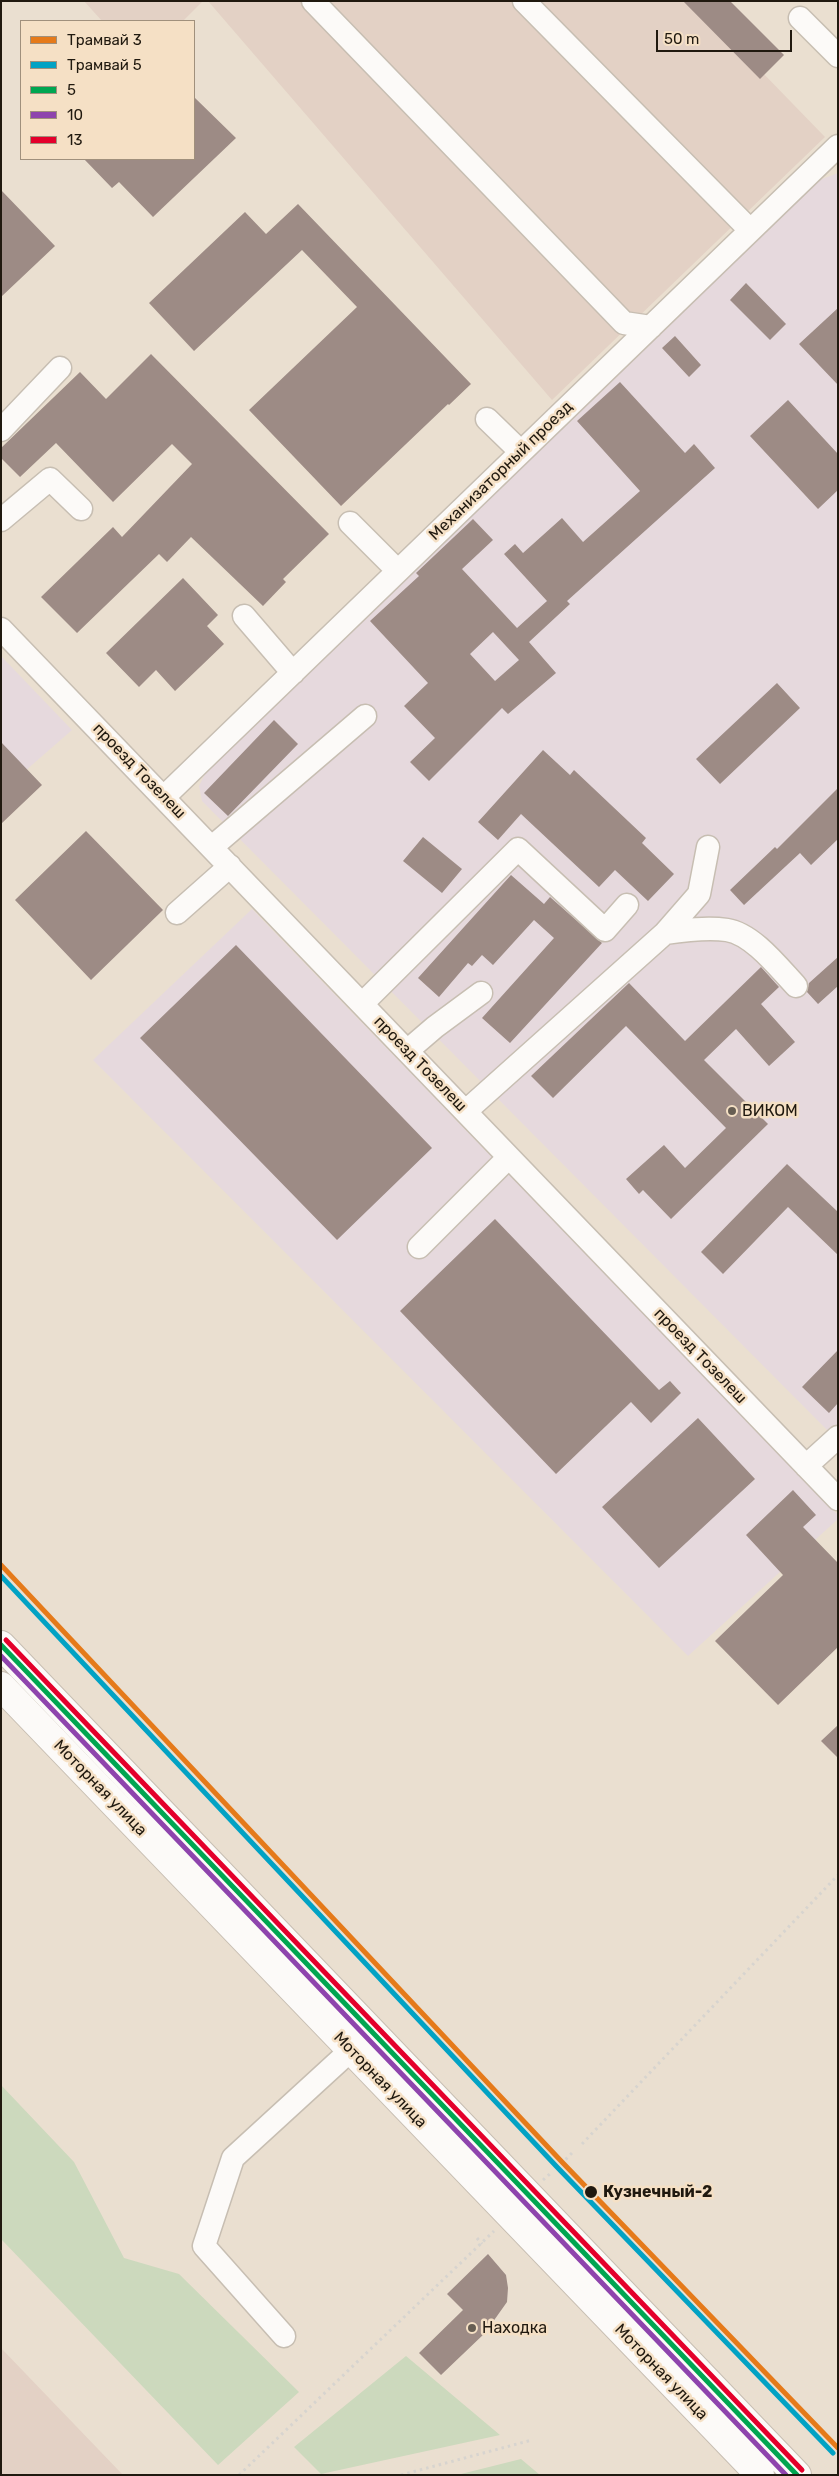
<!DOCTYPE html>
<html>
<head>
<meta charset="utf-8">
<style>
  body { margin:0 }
  #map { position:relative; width:839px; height:2476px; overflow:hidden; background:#eadfd0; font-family:Rubik,sans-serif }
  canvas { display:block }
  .frame { position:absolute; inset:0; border:2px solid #20190f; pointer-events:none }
  .legend { position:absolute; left:20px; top:20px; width:175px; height:140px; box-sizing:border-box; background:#f5e0c5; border:1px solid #a0907c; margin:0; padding:6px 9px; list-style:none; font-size:15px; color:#20190f }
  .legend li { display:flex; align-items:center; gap:10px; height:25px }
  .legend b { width:25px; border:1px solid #a0907c }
  .scale { position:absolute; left:656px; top:30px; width:136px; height:22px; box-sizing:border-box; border:2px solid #20190f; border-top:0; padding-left:6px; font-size:15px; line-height:18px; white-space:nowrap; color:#20190f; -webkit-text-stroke:4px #f5e0c5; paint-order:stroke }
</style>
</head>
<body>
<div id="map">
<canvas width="839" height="2476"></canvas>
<div class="frame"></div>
<ul class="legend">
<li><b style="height:6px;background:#e57a1a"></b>Трамвай 3</li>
<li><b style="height:6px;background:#02a2c4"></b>Трамвай 5</li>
<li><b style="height:6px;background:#00a651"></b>5</li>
<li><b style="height:6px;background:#8e44ad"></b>10</li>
<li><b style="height:6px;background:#e4002b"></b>13</li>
</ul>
<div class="scale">50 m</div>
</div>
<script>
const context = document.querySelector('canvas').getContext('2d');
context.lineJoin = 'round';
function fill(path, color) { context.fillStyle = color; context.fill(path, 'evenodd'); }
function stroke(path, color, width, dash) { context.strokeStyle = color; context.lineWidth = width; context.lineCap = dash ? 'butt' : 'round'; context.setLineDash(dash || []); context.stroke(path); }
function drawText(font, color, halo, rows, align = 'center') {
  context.font = font + ' Rubik,sans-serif'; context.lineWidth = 5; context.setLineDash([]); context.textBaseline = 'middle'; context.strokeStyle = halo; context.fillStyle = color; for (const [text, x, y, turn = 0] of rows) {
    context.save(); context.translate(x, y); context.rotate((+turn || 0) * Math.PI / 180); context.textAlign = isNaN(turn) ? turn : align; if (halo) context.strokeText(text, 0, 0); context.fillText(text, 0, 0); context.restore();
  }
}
fill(new Path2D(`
  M838,173V1441L202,801L199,786L206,772L817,181Z
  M1,656L72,730L1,792Z
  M252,909L838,1515V1519L688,1656L93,1060Z`), '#e6d9dd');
fill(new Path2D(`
  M84,1H203L183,21H102Z
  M208,1H693L825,137L552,400Z
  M1,2348L123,2475H1Z`), '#e3d1c5');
fill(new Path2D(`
  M1,2085L74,2162L124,2258L179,2274L299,2392L218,2465L1,2239Z
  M406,2356L500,2435L321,2474L294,2447Z
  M521,2459L540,2475H457Z`), '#ccd9bd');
fill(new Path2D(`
  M683,1H730L784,55L760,79Z
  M194,97L236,138L153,217L119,182L112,188L84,159H194Z
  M1,190L55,246L1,297Z
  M298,204L471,384L449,405L448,404L341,506L249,410L357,307L302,250L194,351L149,303L245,212L266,234Z
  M746,283L786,324L770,340L730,300Z
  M838,308V385L799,344Z
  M675,336L701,365L689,377L662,348Z
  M151,354L329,534L283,579L286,582L263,606L191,537L167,562L159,554L77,633L41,597L113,527L122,537L192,464L172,444L113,502L56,443L20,477L1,458V448L80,372L106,399Z
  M620,382L685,453L694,444L715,468L567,601L570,604L529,642L556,673L508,714L502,708L429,781L410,762L435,738L404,706L428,683L370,621L419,576L416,573L473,519L493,540L462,569L517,628L547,601L504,554L515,544L523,553L562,518L583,542L640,491L577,421ZM493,632L519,660L495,681L470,654Z
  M788,400L838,454V490L818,509L750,436Z
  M183,578L218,615L207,626L224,644L175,691L156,670L139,687L106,653Z
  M777,683L800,708L720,784L696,759Z
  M274,720L298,744L228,816L204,793Z
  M1,742L42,785L1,824Z
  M543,750L570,775L574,770L646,838L642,843L674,874L648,901L615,870L599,887L521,814L498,840L478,822Z
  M838,788V839L811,865L800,853L744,905L730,890L775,847L777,849Z
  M86,831L163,910L91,980L15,900Z
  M423,837L462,869L442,893L403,861Z
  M511,875L544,904L550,897L602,943L510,1043L482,1018L554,938L534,920L493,965L482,955L472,966L468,963L439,997L418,978Z
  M236,945L432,1148L337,1240L140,1038Z
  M838,957V986L818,1004L807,992L809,983Z
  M761,967L779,987L761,1004L795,1042L769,1066L736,1029L704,1060L768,1124L671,1219L643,1190L639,1194L626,1179L664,1145L685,1168L726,1128L626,1026L553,1098L531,1076L629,983L685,1041Z
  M787,1164L838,1212V1255L788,1207L723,1274L701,1252Z
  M495,1219L659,1390L670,1381L681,1393L651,1423L631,1402L556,1474L400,1311Z
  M838,1350V1403L829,1413L802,1387Z
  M698,1418L755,1479L659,1568L602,1507Z
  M793,1490L816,1515L803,1527L838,1563V1647L778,1705L715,1641L783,1575L746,1535Z
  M838,1725V1758L821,1741Z
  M488,2254L506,2275L508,2288L507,2302L485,2333L441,2375L419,2353L463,2310L447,2294Z`), '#9d8b85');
const minor = new Path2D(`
  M313,1L624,323L651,327
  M524,1L750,230
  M800,18L838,56
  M487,419L521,452
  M1,430L60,368
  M1,520L50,479L81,509
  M350,523L398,571
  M244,616L293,673
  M1,629L838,1499
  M164,797L838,146
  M212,847L365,716
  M177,913L230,866
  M665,933L699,894L708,847
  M362,1004L518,849L605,930L627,905
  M407,1051L435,1027L481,993
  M466,1111L665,933C685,930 707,927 727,930C753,934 779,968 796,986
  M419,1247L509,1157
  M806,1466L838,1437
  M284,2336L204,2246L233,2158L351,2050`);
const major = new Path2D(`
  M1,1645L797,2475
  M1,1686L760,2475`);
stroke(minor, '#c7beb2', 25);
stroke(major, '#c7beb2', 30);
stroke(new Path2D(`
  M582,2144L838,1875
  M561,2164L573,2152
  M543,2180L552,2172
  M477,2238L482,2244
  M239,2475L494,2231
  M401,2475L532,2440`), '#d7d4cf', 3, [2.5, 4]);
stroke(minor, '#fcfaf8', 22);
stroke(major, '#fcfaf8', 28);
stroke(new Path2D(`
  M1,1645L797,2475`), '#00a651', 5);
stroke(new Path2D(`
  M1,1656L786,2475`), '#8e44ad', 5);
stroke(new Path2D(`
  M6,1640L802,2470`), '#e4002b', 5);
stroke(new Path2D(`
  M1,1565L562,2162L838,2448`), '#e57a1a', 5);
stroke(new Path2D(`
  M1,1576L557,2167L833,2453`), '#02a2c4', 5);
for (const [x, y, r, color] of [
  [732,1111,5,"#675e53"],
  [591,2192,7,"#20190f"],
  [472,2328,5,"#675e53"]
]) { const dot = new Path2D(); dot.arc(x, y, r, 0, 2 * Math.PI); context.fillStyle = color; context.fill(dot); stroke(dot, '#f5e0c5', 2); }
drawText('16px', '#20190f', '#f5e0c5', [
  ["Механизаторный проезд",501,471,-44],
  ["проезд Тозелеш",139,771,46],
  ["проезд Тозелеш",420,1064,46],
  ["проезд Тозелеш",700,1356,46],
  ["Моторная улица",100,1788,46],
  ["Моторная улица",380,2080,46],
  ["Моторная улица",661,2372,46]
]);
drawText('16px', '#20190f', '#f5e0c5', [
  ["ВИКОМ",742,1111],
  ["Находка",482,2328]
], 'left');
drawText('bold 16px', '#20190f', '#f5e0c5', [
  ["Кузнечный-2",603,2192]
], 'left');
</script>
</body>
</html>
